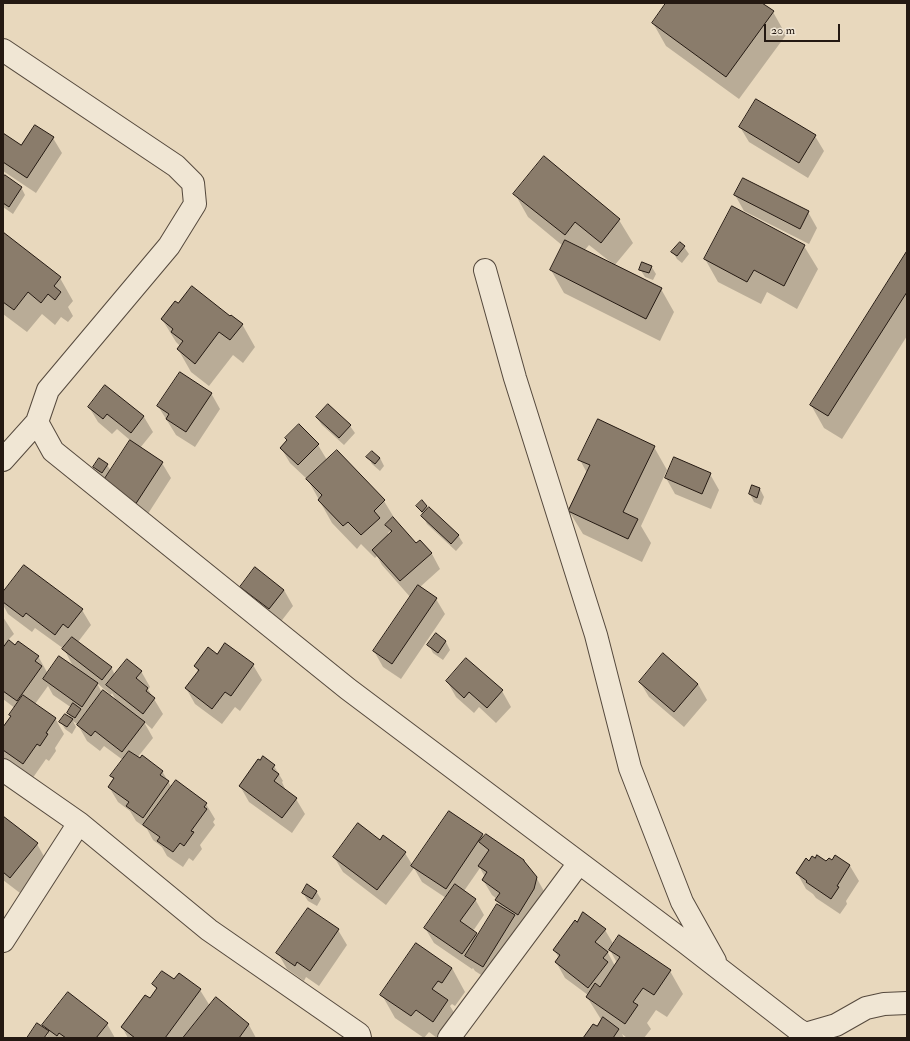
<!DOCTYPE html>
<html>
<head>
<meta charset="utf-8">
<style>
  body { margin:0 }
  #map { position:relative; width:910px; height:1041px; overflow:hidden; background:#e8d8bd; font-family:"IM FELL Double Pica",serif }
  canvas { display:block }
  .frame { position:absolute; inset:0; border:4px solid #241912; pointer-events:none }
  .scale { position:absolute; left:764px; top:24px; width:76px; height:18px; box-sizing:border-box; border:2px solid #241912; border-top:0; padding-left:5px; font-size:12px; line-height:14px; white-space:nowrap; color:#241912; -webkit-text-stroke:3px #f0e6d4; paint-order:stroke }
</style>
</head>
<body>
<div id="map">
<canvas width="910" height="1041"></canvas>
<div class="frame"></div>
<div class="scale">20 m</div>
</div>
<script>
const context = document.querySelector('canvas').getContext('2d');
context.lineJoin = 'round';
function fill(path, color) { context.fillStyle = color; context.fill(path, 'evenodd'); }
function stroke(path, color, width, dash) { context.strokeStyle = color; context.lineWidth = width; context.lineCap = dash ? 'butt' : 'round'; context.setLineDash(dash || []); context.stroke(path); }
fill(new Path2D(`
  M668,3H761L773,12L786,35L739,99L666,46L653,23Z
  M740,127L815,136L824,151L808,178L749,142Z
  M3,134L22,147L53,138L62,153L36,193L3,171Z
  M3,179L21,187L25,195L13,214L3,207Z
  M515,194L619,220L633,243L614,266L661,289L674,312L660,341L564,293L551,270L563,246L528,217ZM589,245L613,264L584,251Z
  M735,195L808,212L817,228L809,244L744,211Z
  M3,233L60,278L73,301L68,307L73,316L68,322L61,317L55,325L42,314L27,332L3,314Z
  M804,246L818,269L797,309L767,292L761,304L718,282L705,259Z
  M684,247L689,254L682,263L677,259L673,252Z
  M907,253V336L842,439L824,428L811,405Z
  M651,266L656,274L653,280L645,277L640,269Z
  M178,304L230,317L242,324L255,347L243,363L233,355L209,386L191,372L178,349L180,346L176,342L162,319Z
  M105,386L144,417L153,432L140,448L162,463L171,478L144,520L99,475L94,467L99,459L107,465L111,471L131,441L117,429L112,434L98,422L89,407Z
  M211,393L220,409L195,447L176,435L158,406Z
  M317,418L350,426L355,433L344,445L322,425Z
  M318,445L327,460L384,501L398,524L416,545L420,541L432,554L440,569L420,587L436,599L445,614L401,679L383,667L374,651L411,598L382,565L377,556L375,558L361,544L357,549L332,523L308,480L290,463L281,448ZM390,531L391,533L389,535L388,533Z
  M654,447L667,470L641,526L651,543L642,562L583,534L569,511L587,473L580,460Z
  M368,457L380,458L384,466L380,471L372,464Z
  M710,474L719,490L711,509L675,494L666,478Z
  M753,486L760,489L764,497L761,505L754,502L750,494Z
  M422,502L428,509L458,535L463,543L456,551L427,524L418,506Z
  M241,587L284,590L293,606L279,624L250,603Z
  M3,594L82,610L91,625L78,642L111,667L115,675L141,671L150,687L148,689L163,714L152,729L144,722L153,738L137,758L162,771L172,788L206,804L215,819L213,822L215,825L200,845L202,849L193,861L189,858L183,867L167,856L162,847L153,840L147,829L136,821L130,811L118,802L109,787L114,780L112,776L123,760L104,746L100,751L87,741L78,725L73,721L76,727L72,734L65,729L61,722L71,719L68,713L72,708L53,695L48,686L35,704L55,718L64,734L55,748L56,751L49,761L46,759L32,779L3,759V728L16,709L3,699V617L14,634L8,640L16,646L38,656L48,674L74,668L64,649L35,628L32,632L8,614L3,605ZM97,683L111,695L112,693L117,702L102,693Z
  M436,635L446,642L450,650L443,660L433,653L429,645Z
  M225,644L253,665L262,680L240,711L235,707L222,724L195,704L186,688L198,672L195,666L217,655Z
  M447,681L502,691L511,707L496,723L479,707L474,713L456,697Z
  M640,682L698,684L707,700L684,727L649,697Z
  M274,766L283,781L282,782L286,791L296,799L305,814L292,833L249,802L240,786Z
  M3,817L37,844L46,860L20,893L3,880Z
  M482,834L484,838L536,877L545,893L527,930L519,924L523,932L492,982L475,971L473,968L472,969L434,943L425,928L446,898L422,882L414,868L386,905L343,872L334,857L380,841L405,853L413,866ZM480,868L485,877L483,880L492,895L497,899L501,908L478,936L473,931L484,915L475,899L464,891Z
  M836,857L850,866L859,881L846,901L847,904L840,914L816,898L813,894L806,889L797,873L809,862L833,861Z
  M316,891L321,899L317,906L308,901L303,893Z
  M338,930L347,945L319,986L306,977L304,981L287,969L278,953Z
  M605,930L614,945L670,971L683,994L667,1017L656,1010L647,1023L651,1029L644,1038H627L622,1034L624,1038H584L597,1028L602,1021L587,997L588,995L565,978L556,962L559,958L554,950ZM610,950L617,963L615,966L608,953Z
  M452,968L465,992L455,1006L452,1004L450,1006L461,1024L451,1038H437L429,1032L424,1038L395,1018L382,995Z
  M179,974L200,990L210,1006L216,999L249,1025L256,1038H128L122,1027L150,999L157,990L153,984L174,981Z
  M107,1024L115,1038H45L48,1034L47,1033L43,1038H28L47,1031L44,1025Z`), '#0003');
const building = new Path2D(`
  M666,3H762L774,11L726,77L652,23Z
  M756,99L816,135L799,163L739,127Z
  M35,125L54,137L27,178L3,162V133L21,145Z
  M544,156L620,219L601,243L575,222L565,235L513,194Z
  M5,175L22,187L9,207L3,203V178Z
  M743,178L809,211L800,229L734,195Z
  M732,206L805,245L784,286L754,270L747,282L704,259Z
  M3,232L61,277L54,286L61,292L55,300L48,294L41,303L28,292L14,310L3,302Z
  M565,240L662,288L646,319L550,270Z
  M680,242L685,246L677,256L671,252Z
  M907,251V292L828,416L810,405Z
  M642,262L652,266L649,273L639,270Z
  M192,286L230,316L231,315L243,324L230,340L219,332L195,364L177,349L183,341L171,332L173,329L161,319L175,301L178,303Z
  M180,372L212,393L186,432L166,419L169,414L157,406Z
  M105,385L144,416L131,433L107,414L103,419L88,407Z
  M328,404L351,425L339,438L316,417Z
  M598,419L655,446L623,512L638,519L628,539L568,511L590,465L578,460Z
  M299,424L319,444L298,465L280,448L287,440L285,438Z
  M130,440L163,462L135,505L102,483Z
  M337,450L385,500L374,511L380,518L361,535L348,522L343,526L318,500L322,495L306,479Z
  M372,451L380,458L375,464L366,457Z
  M674,457L711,473L702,494L665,478Z
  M99,458L108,464L102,473L93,467Z
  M752,485L760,488L757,498L749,494Z
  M422,500L427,506L422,512L416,506Z
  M429,507L459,535L451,544L421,516Z
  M393,517L416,543L420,540L432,553L400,581L372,550L392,531L385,525Z
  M24,565L83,609L68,628L63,624L55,635L26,613L23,617L3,602V592Z
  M255,567L284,590L269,609L240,587Z
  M418,585L437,598L392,664L373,651Z
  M436,633L446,641L438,653L427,645Z
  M72,637L112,667L102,680L62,649Z
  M9,640L15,645L18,641L39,656L35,661L42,666L17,701L3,691V648Z
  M225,643L254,664L231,696L225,692L212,709L185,688L199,670L194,666L208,647L217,654Z
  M663,653L698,684L674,712L639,682Z
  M59,656L98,683L82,707L43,679Z
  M466,658L503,690L487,708L469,692L464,698L446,681Z
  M127,659L142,671L136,678L148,688L146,691L155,698L143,714L106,685Z
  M103,690L145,722L122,752L95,731L91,736L77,725Z
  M23,695L56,718L46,733L48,734L40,746L37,744L23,764L3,750V727L11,716L9,715Z
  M73,703L81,709L75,718L67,713Z
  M65,714L73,719L67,727L59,722Z
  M129,751L140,758L142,755L163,771L160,775L169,781L143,818L126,806L129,802L108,787L114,778L110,776Z
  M263,756L275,765L272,769L279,774L274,781L297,798L282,818L239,786L258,759L260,760Z
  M176,780L207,803L204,807L207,809L191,831L194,832L184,846L180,843L173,852L157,841L160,837L143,825Z
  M449,811L483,834L446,889L411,866Z
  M3,816L38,843L10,878L3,872Z
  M358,823L380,840L383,835L406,852L377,890L333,857Z
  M486,834L524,860V861L537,877L534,889L518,915L495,900L500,893L482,880L487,872L478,866L489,850L479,842Z
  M817,855L826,861L829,858L832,860L835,855L850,865L837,886L839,887L831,899L806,882L807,881L796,873L806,858L809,861L812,856L815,858Z
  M307,884L317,891L312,899L302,893Z
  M455,884L476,899L460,921L477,933L462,954L424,928Z
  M497,904L515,915L483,967L465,956Z
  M308,908L339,929L310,971L297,962L295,966L276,953Z
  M583,912L606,929L595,942L608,952L603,958L608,962L588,988L555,962L560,955L553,950L575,920L577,922Z
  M619,935L671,970L654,995L643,988L633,1002L638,1005L625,1024L586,997L595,983L600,987L620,957L609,950Z
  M416,943L452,968L442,983L438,981L432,989L448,1000L433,1022L416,1010L411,1016L380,995Z
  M162,971L174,979L179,973L201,989L165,1038H135L121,1027L145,995L150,998L157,988L152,984Z
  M68,992L108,1023L96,1038H66L59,1033L57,1036L42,1025Z
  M216,997L249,1024L239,1038H183Z
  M603,1017L619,1029L613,1038H583L593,1024L597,1026Z
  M37,1023L49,1031L44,1038H27Z`);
fill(building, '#8a7c6b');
stroke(building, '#241912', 1);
const minor = new Path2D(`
  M3,50L176,166L193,183L195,204L169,246L48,390L37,422L53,451L348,689L686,943L797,1029L812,1038
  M485,270L515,378L596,635L630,768L682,902L715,961
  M3,460L37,422
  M3,770L79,823L209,930L359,1034L360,1038
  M3,941L79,823
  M805,1034L836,1025L866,1008L884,1004L907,1003
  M449,1038L579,863`);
stroke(minor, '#55493d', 24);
stroke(minor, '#f0e6d4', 22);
</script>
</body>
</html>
